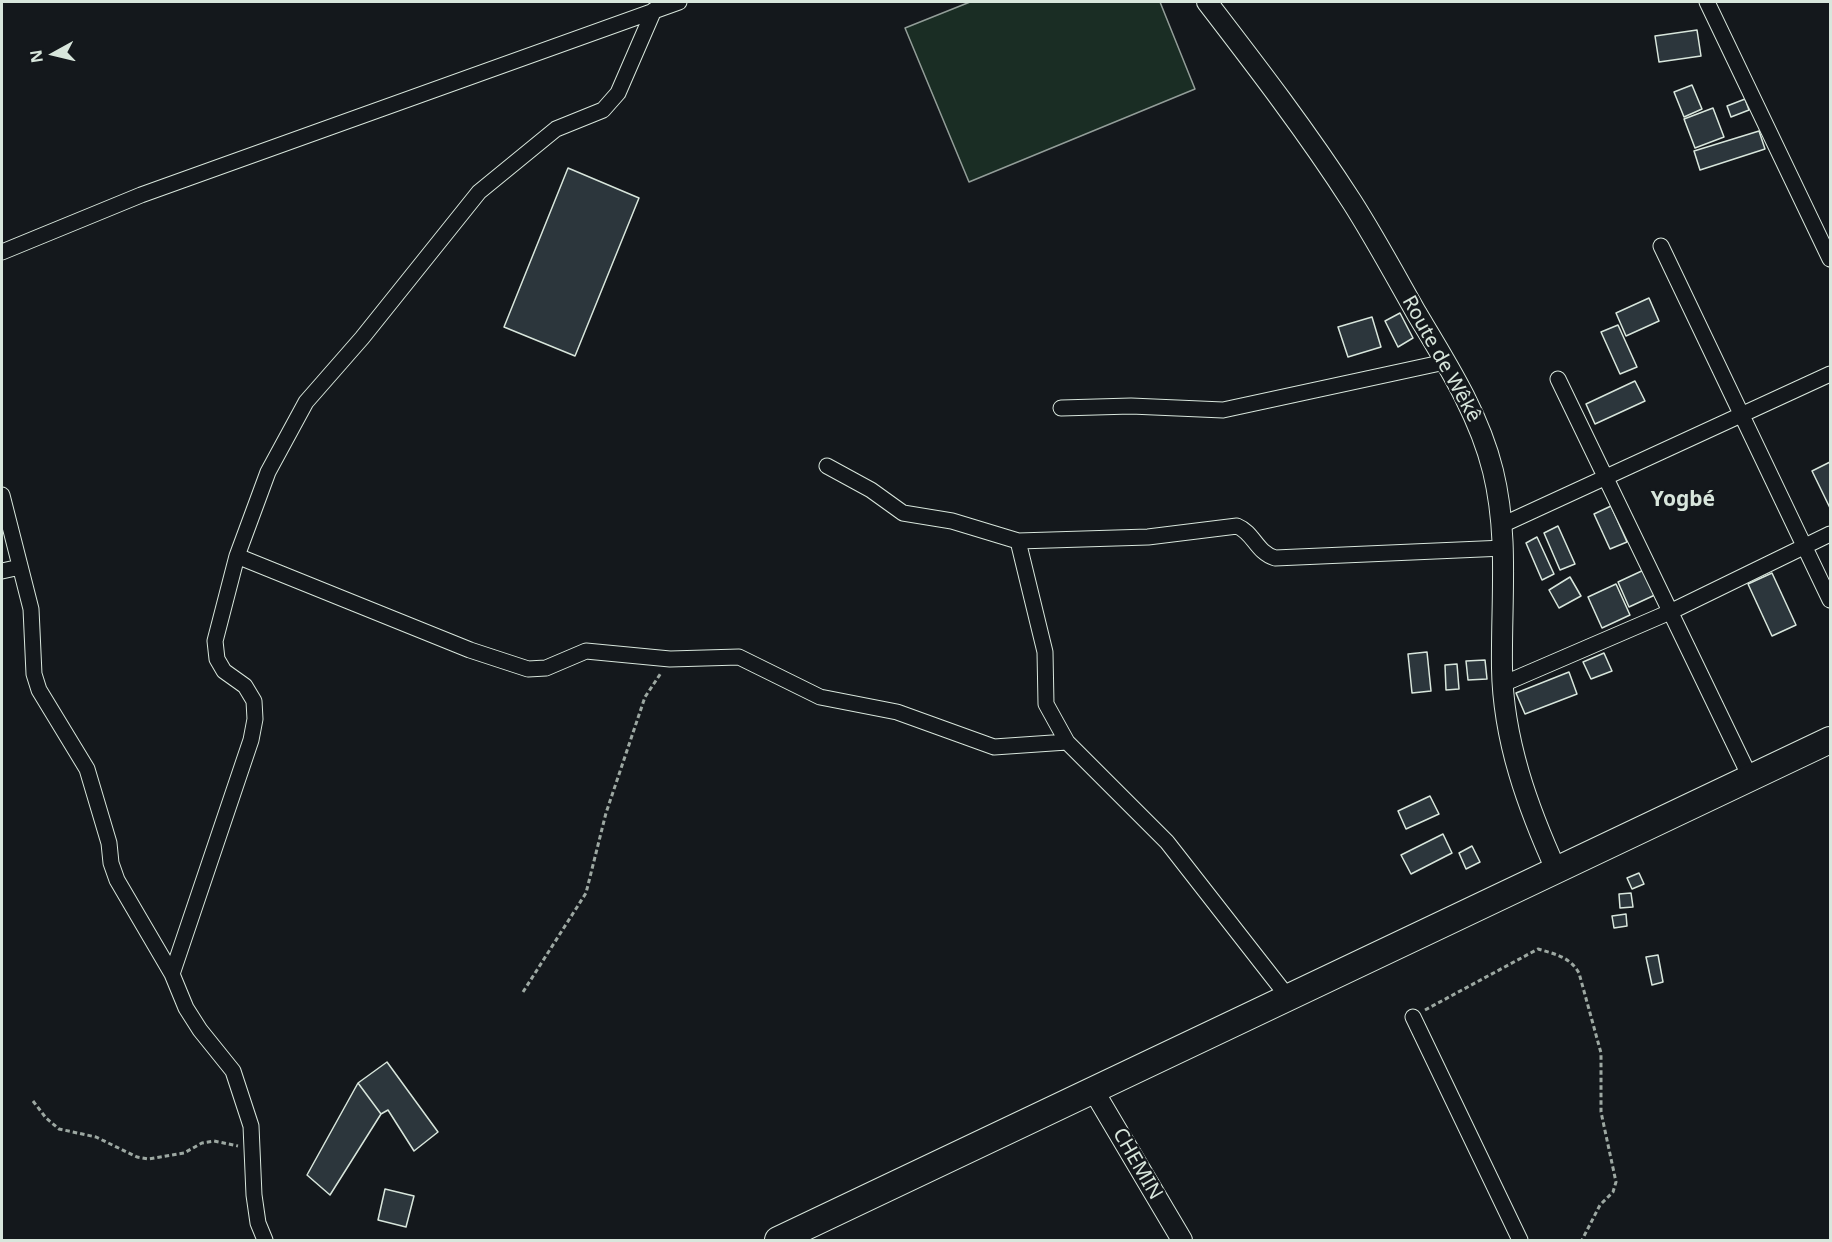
<!DOCTYPE html>
<html>
<head>
<meta charset="utf-8">
<style>
  body { margin:0 }
  #map { position:relative; width:1832px; height:1242px; overflow:hidden; background:#14181c; font-family:"Noto Sans",sans-serif }
  canvas { display:block }
  .frame { position:absolute; inset:0; border:3px solid #d8e6dc; pointer-events:none }
  .north { position:absolute; left:24px; top:24px; width:60px; height:60px; -webkit-text-stroke:4px #14181c; paint-order:stroke; rotate:262deg; font-size:16px; font-weight:700; line-height:24px; text-align:center; color:#d8e6dc }
  .north::after { content:''; display:block; margin:auto; width:21px; height:27px; background:#d8e6dc; clip-path:polygon(50% 0,100% 100%,50% 72%,0 100%) }
</style>
</head>
<body>
<div id="map">
<canvas width="1832" height="1242"></canvas>
<div class="frame"></div>
<div class="north">N</div>
</div>
<script>
const context = document.querySelector('canvas').getContext('2d');
context.lineJoin = 'round';
function fill(path, color) { context.fillStyle = color; context.fill(path, 'evenodd'); }
function stroke(path, color, width, dash) { context.strokeStyle = color; context.lineWidth = width; context.lineCap = dash ? 'butt' : 'round'; context.setLineDash(dash || []); context.stroke(path); }
function drawText(font, color, halo, rows, align = 'center') {
  context.font = font + ' "Noto Sans",sans-serif'; context.lineWidth = 4.5; context.setLineDash([]); context.textBaseline = 'middle'; context.strokeStyle = halo; context.fillStyle = color; for (const [text, x, y, turn = 0] of rows) {
    context.save(); context.translate(x, y); context.rotate((+turn || 0) * Math.PI / 180); context.textAlign = isNaN(turn) ? turn : align; if (halo) context.strokeText(text, 0, 0); context.fillText(text, 0, 0); context.restore();
  }
}
const green = new Path2D(`
  M970,2H1160L1195,89L969,182L905,28Z`);
fill(green, '#1a2d24');
stroke(green, '#939e99', 1.5);
const building = new Path2D(`
  M1697,30L1701,56L1659,62L1655,36Z
  M1692,85L1702,109L1684,117L1674,92Z
  M1745,99L1749,110L1731,117L1727,106Z
  M1713,108L1724,137L1695,148L1684,119Z
  M1759,131L1765,149L1700,170L1694,151Z
  M568,168L639,198L575,356L504,327Z
  M1649,298L1659,321L1626,336L1616,313Z
  M1400,313L1413,338L1398,347L1385,321Z
  M1372,317L1381,347L1348,357L1338,327Z
  M1618,325L1637,367L1620,374L1601,332Z
  M1635,381L1645,401L1595,424L1586,404Z
  M1830,462V508L1812,471Z
  M1611,506L1627,542L1610,549L1594,514Z
  M1558,526L1575,564L1560,570L1544,533Z
  M1537,537L1554,574L1542,580L1526,543Z
  M1646,569L1657,594L1629,607L1618,582Z
  M1772,573L1796,625L1772,636L1748,584Z
  M1570,577L1581,596L1559,608L1549,590Z
  M1616,584L1630,615L1602,628L1588,597Z
  M1427,652L1431,691L1412,693L1408,654Z
  M1604,653L1612,671L1591,679L1583,662Z
  M1485,660L1487,679L1468,680L1466,661Z
  M1457,664L1459,689L1446,690L1445,665Z
  M1569,672L1577,694L1525,714L1516,693Z
  M1430,796L1439,814L1406,829L1398,811Z
  M1443,834L1452,853L1411,874L1401,855Z
  M1472,846L1480,862L1466,869L1459,853Z
  M1639,873L1644,884L1632,889L1627,878Z
  M1631,893L1633,907L1620,908L1619,894Z
  M1626,914L1627,926L1614,928L1612,916Z
  M1658,955L1663,982L1652,985L1646,957Z
  M387,1062L438,1132L414,1151L388,1110L381,1114L358,1083Z
  M358,1083L381,1114L330,1195L307,1175Z
  M385,1189L414,1196L406,1227L378,1220Z`);
fill(building, '#2c363c');
stroke(building, '#d8e6dc', 1.5);
const minor = new Path2D(`
  M1707,2L1830,259
  M1661,246L1830,600
  M2,252L141,195L679,2
  M1558,379L1751,779
  M1061,408L1131,406L1223,410L1445,362
  M827,466L871,490L903,513L952,521L1018,541L1148,537L1237,526C1254,533 1256,552 1275,558L1504,548
  M2,495L31,609L34,674L39,690L87,769L109,843L111,863L117,880L172,974L186,1008L200,1030L233,1071L251,1126L254,1195L258,1223L265,1240
  M1502,525L1830,374
  M1018,541L1045,652L1046,704L1067,742
  M237,556L470,650L528,669L546,668L586,651L670,659L739,657L820,697L897,712L994,747L1067,742L1167,842L1288,997
  M2,571L20,567
  M1503,684L1670,612L1830,534
  M172,974L251,740L255,719L254,701L245,686L224,671L217,659L215,641L237,556L268,472L306,402L362,338L479,192L556,129L603,110L618,93L654,10
  M1413,1017L1520,1240`);
const tertiary = new Path2D(`
  M1207,2C1257,67 1307,132 1352,202C1375,238 1396,277 1417,314C1447,364 1479,414 1493,471C1509,536 1501,601 1502,668C1503,740 1528,808 1557,872
  M1092,1088L1182,1240`);
const trunk = new Path2D(`
  M778,1240C1128,1071 1481,909 1830,740`);
stroke(minor, '#d8e6dc', 17);
stroke(tertiary, '#d8e6dc', 22);
stroke(trunk, '#d8e6dc', 28);
stroke(new Path2D(`
  M523,992L586,893L606,813L645,697L661,673
  M1425,1010L1538,949C1555,954 1570,957 1579,973L1601,1053V1112L1616,1182L1613,1192L1600,1205L1582,1240
  M33,1101L46,1118L59,1129L96,1137L137,1157L149,1159L184,1153L202,1143L214,1141L238,1146`), '#9da8a2', 3, [4.5, 3]);
stroke(minor, '#14181c', 15);
stroke(tertiary, '#14181c', 20);
stroke(trunk, '#14181c', 26);
drawText('20px', '#d8e6dc', '#14181c', [
  ["Route de Wêkê",1441,359,61],
  ["CHEMIN",1137,1164,60]
]);
drawText('bold 21px', '#d8e6dc', '#14181c', [
  ["Yogbé",1683,500]
]);
</script>
</body>
</html>
